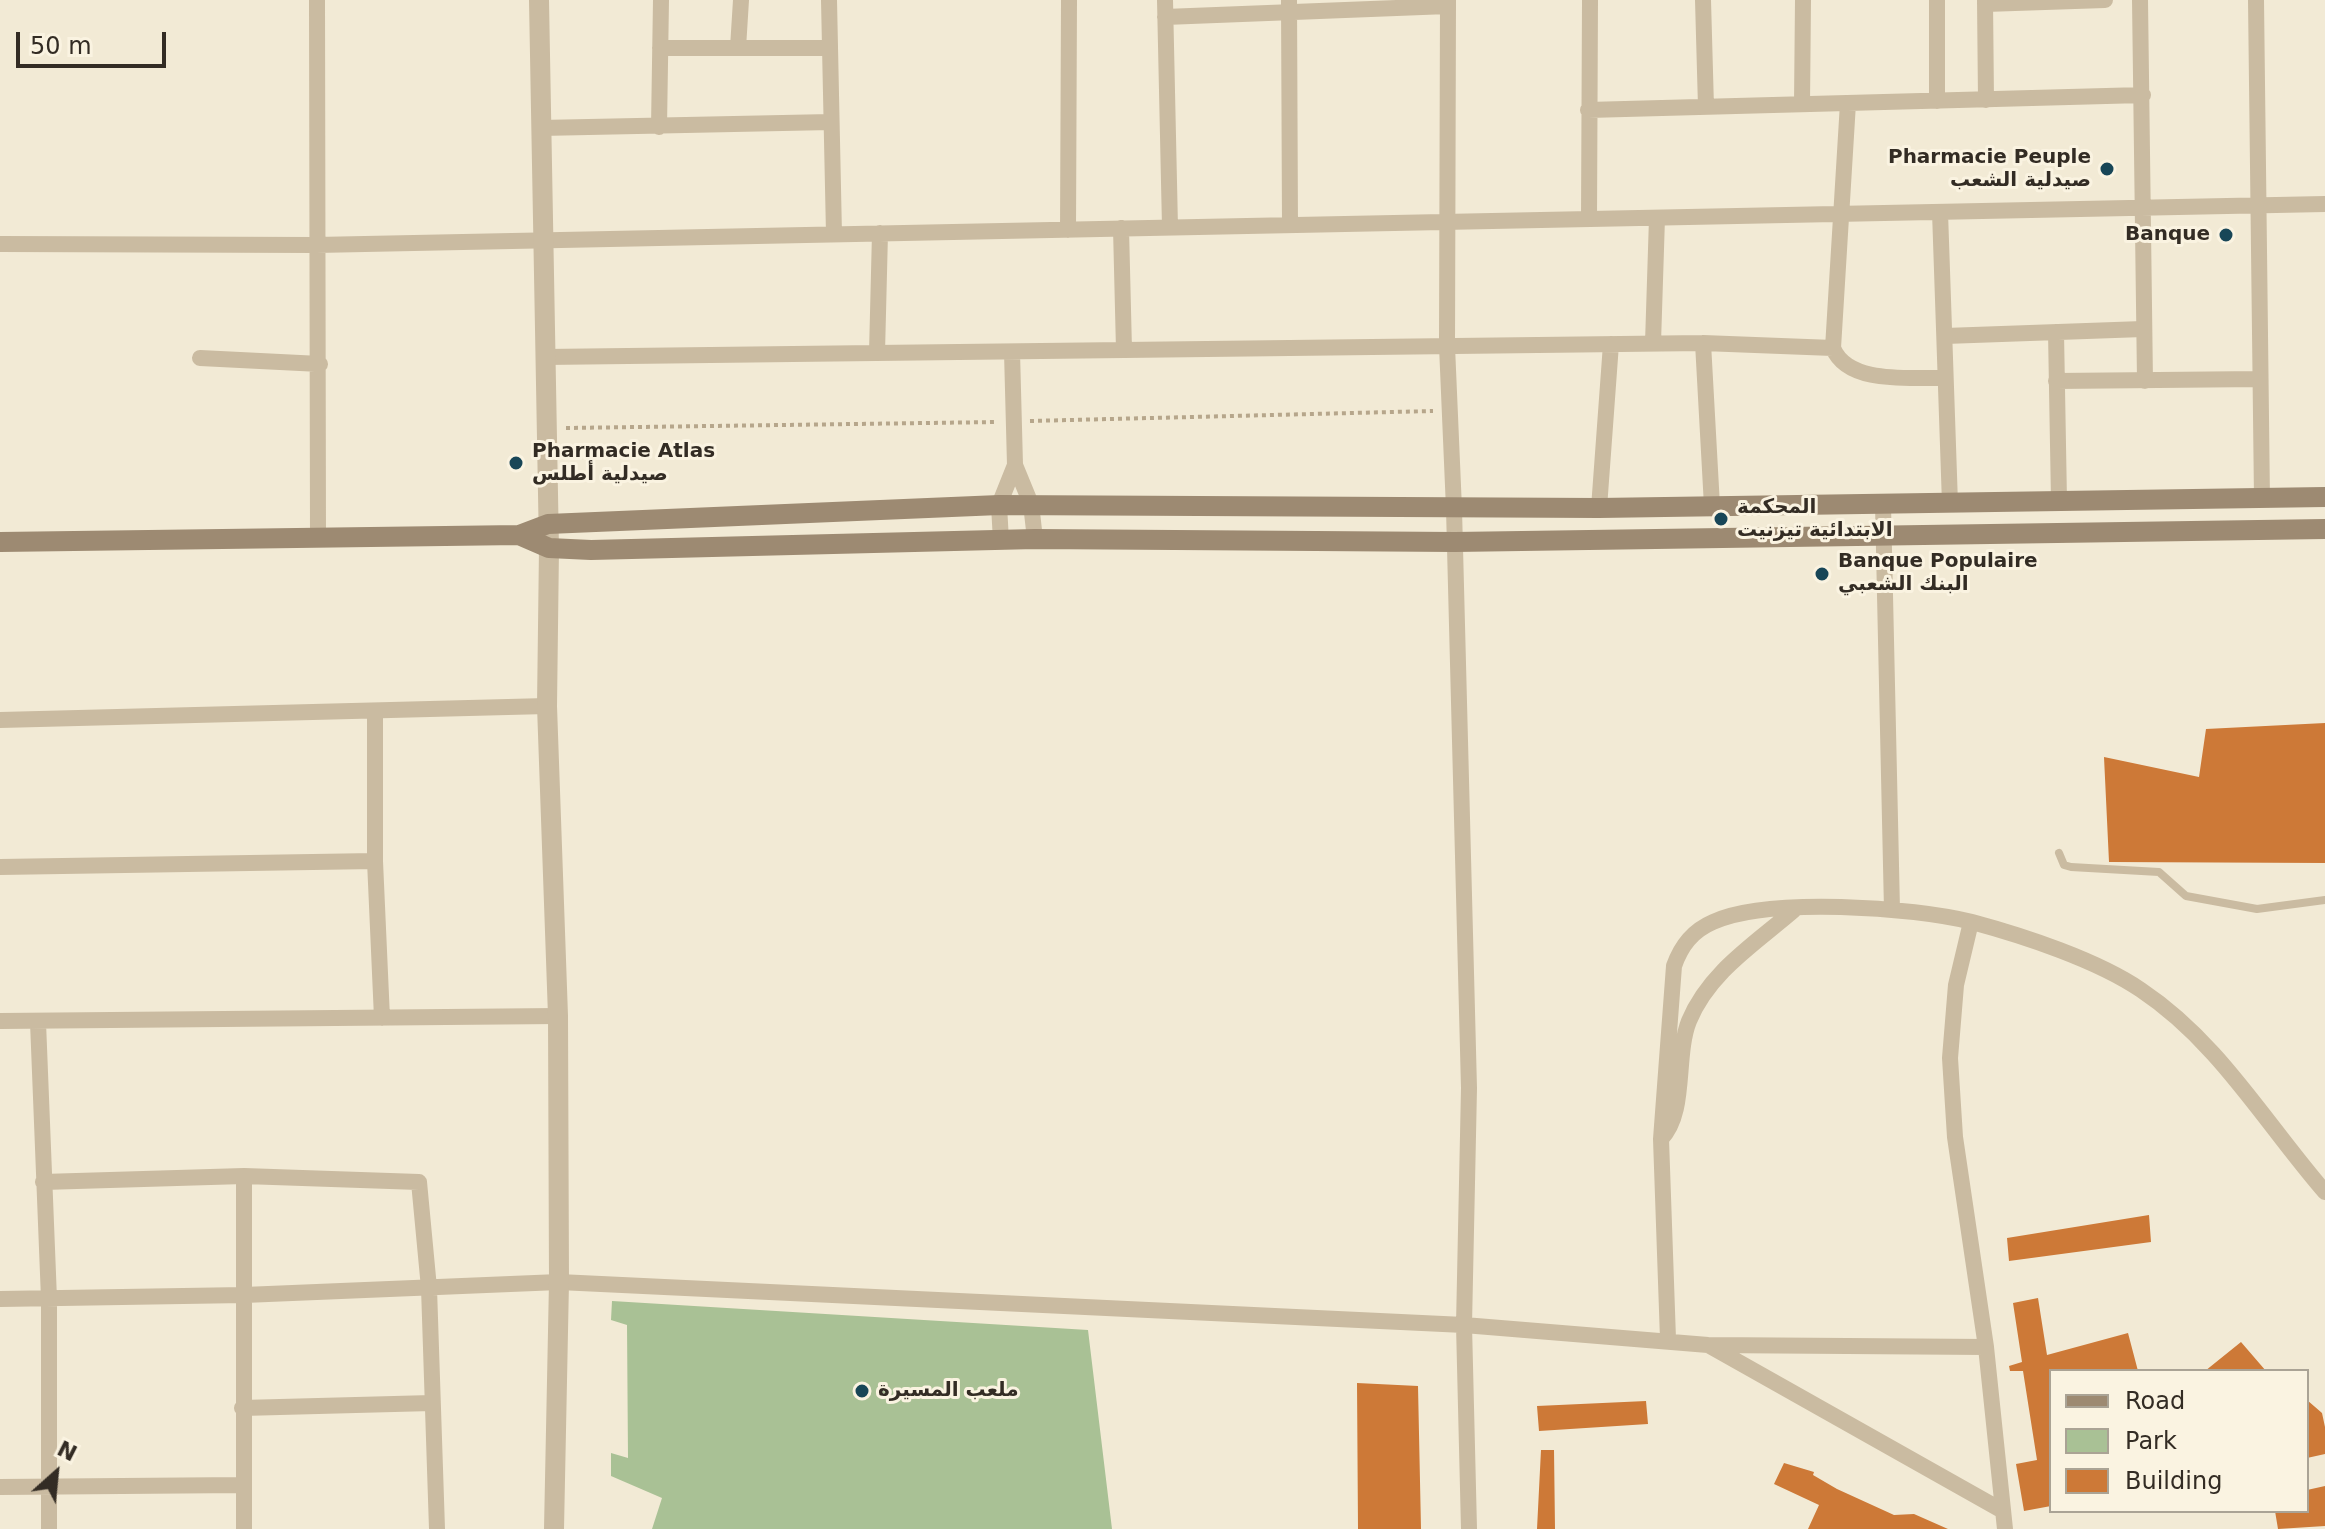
<!DOCTYPE html>
<html>
<head>
<meta charset="utf-8">
<style>
  body { margin:0 }
  #map { position:relative; width:2325px; height:1529px; overflow:hidden; background:#f2ead5; font-family:"DejaVu Sans",sans-serif }
  canvas { display:block }
  .legend { position:absolute; left:2049px; top:1369px; width:260px; height:144px; box-sizing:border-box; background:#faf3e1; border:2px solid #aaa395; margin:0; padding:10px 14px; list-style:none; font-size:24px; color:#332c24 }
  .legend li { display:flex; align-items:center; gap:16px; height:40px }
  .legend b { width:40px; border:2px solid #aaa395 }
  .north { position:absolute; left:16px; top:1433px; width:80px; height:80px; -webkit-text-stroke:6px #faf3e1; paint-order:stroke; rotate:27deg; font-size:22px; font-weight:700; line-height:32px; text-align:center; color:#332c24 }
  .north::after { content:''; display:block; margin:auto; width:28px; height:36px; background:#332c24; clip-path:polygon(50% 0,100% 100%,50% 72%,0 100%) }
  .scale { position:absolute; left:16px; top:32px; width:150px; height:36px; box-sizing:border-box; border:4px solid #332c24; border-top:0; padding-left:10px; font-size:24px; line-height:28px; white-space:nowrap; color:#332c24; -webkit-text-stroke:6px #faf3e1; paint-order:stroke }
</style>
</head>
<body>
<div id="map">
<canvas width="2325" height="1529"></canvas>
<ul class="legend">
<li><b style="height:10px;background:#9d8a72"></b>Road</li>
<li><b style="height:22px;background:#a9c195"></b>Park</li>
<li><b style="height:22px;background:#cd7937"></b>Building</li>
</ul>
<div class="north">N</div>
<div class="scale">50 m</div>
</div>
<script>
const context = document.querySelector('canvas').getContext('2d');
context.lineJoin = 'round';
function fill(path, color) { context.fillStyle = color; context.fill(path, 'evenodd'); }
function stroke(path, color, width, dash) { context.strokeStyle = color; context.lineWidth = width; context.lineCap = dash ? 'butt' : 'round'; context.setLineDash(dash || []); context.stroke(path); }
function drawText(font, color, halo, rows, align = 'center') {
  context.font = font + ' "DejaVu Sans",Cairo,sans-serif'; context.lineWidth = 6; context.setLineDash([]); context.textBaseline = 'middle'; context.strokeStyle = halo; context.fillStyle = color; for (const [text, x, y, turn = 0] of rows) {
    context.save(); context.translate(x, y); context.rotate((+turn || 0) * Math.PI / 180); context.textAlign = isNaN(turn) ? turn : align; if (halo) context.strokeText(text, 0, 0); context.fillText(text, 0, 0); context.restore();
  }
}
fill(new Path2D(`
  M612,1301L1088,1330L1112,1529H652L662,1498L611,1476V1453L628,1458L627,1325L611,1320Z`), '#a9c195');
fill(new Path2D(`
  M2325,723V863L2109,862L2104,757L2199,777L2206,729Z
  M2149,1215L2151,1242L2009,1261L2007,1238Z
  M2038,1298L2047,1355L2128,1333L2138,1371H2051V1506L2024,1511L2016,1464L2037,1460L2023,1371H2010L2009,1366L2022,1362L2013,1303Z
  M2241,1342L2266,1371H2205Z
  M1357,1383L1418,1386L1421,1529H1358Z
  M2307,1400L2322,1413L2325,1427V1454L2307,1458Z
  M1646,1401L1648,1424L1539,1431L1537,1406Z
  M1541,1450H1554L1555,1529H1537Z
  M1784,1463L1814,1472L1813,1475L1837,1489L1894,1515L1914,1514L1948,1529H1808L1819,1505L1774,1484Z
  M2325,1486V1526L2278,1529L2275,1511H2307V1490Z`), '#cd7937');
stroke(new Path2D(`
  M1030,421L1433,411
  M566,428L997,422`), '#b6a68b', 4, [4, 4]);
stroke(new Path2D(`
  M2059,853L2064,865L2071,867L2159,872L2186,896L2257,909L2325,900`), '#cabba1', 8);
stroke(new Path2D(`
  M317,0L318,538
  M829,0L834,234
  M1165,0L1170,227
  M1289,0L1290,225
  M1448,0L1447,346L1454,509L1469,1088L1464,1325L1469,1529
  M1703,0L1706,107
  M1937,0V101
  M1985,0L1986,100
  M2140,0L2145,381
  M2256,0L2262,499
  M1985,4L2105,0
  M1165,17L1448,6
  M660,48H830
  M738,48L741,0
  M1802,104L1803,0
  M1588,110L2143,95
  M659,127L661,0
  M540,128L831,122
  M1940,212L1950,504
  M1589,219L1590,0
  M1121,228L1124,350
  M1068,230L1069,0
  M0,244L316,245L2325,204
  M2056,332L2059,501
  M1945,336L2143,329
  M1653,343L1657,218
  M1703,343L1712,506
  M1833,348L1848,103
  M1012,352L1015,465L1031,504L1035,539
  M877,353L880,233
  M545,357L1703,343L1833,348C1848,385 1911,377 1944,378
  M200,358L320,364
  M2056,381L2260,379
  M1883,505L1892,910
  M1599,508L1611,344
  M1001,541L999,505L1015,465
  M375,711V861L382,1018
  M0,720L547,706
  M0,867L375,861
  M1971,922L1956,985L1950,1058L1955,1137L1986,1347L2005,1529
  M0,1021L558,1016
  M38,1022L49,1299V1529
  M1661,1139C1687,1113 1675,1056 1689,1021C1709,972 1756,943 1794,910
  M244,1176V1529
  M43,1182L244,1176L419,1182L429,1288L437,1529
  M0,1299L244,1295L559,1282L1464,1325L1708,1345L1986,1347
  M1668,1339L1661,1139L1674,966C1681,946 1692,931 1713,922C1768,897 1913,907 1972,922C2024,936 2097,960 2141,990C2219,1042 2265,1123 2325,1192
  M1710,1346L2003,1511
  M242,1408L432,1403
  M0,1487L243,1485`), '#cabba1', 16);
stroke(new Path2D(`
  M539,0L549,548L547,706L558,1016L559,1282L554,1529`), '#cabba1', 20);
stroke(new Path2D(`
  M519,535L549,548L591,550L1035,539L1455,542L2325,529
  M0,542L519,535L548,524L999,505L1599,508L2325,497`), '#9d8a72', 20);
for (const [x, y, r, color] of [
  [2107,169,8,"#184657"],
  [2226,235,8,"#184657"],
  [516,463,8,"#184657"],
  [1721,519,8,"#184657"],
  [1822,574,8,"#184657"],
  [862,1391,8,"#184657"]
]) { const dot = new Path2D(); dot.arc(x, y, r, 0, 2 * Math.PI); context.fillStyle = color; context.fill(dot); stroke(dot, '#faf3e1', 3); }
drawText('bold 20px', '#332c24', '#faf3e1', [
  ["Pharmacie Peuple",2091,158,"right"],
  ["صيدلية الشعب",2091,181,"right"],
  ["Banque",2210,235,"right"],
  ["Pharmacie Atlas",532,452],
  ["صيدلية أطلس",532,475],
  ["المحكمة",1737,508],
  ["الابتدائية تيزنيت",1737,531],
  ["Banque Populaire",1838,562],
  ["البنك الشعبي",1838,585],
  ["ملعب المسيرة",878,1391]
], 'left');
</script>
</body>
</html>
